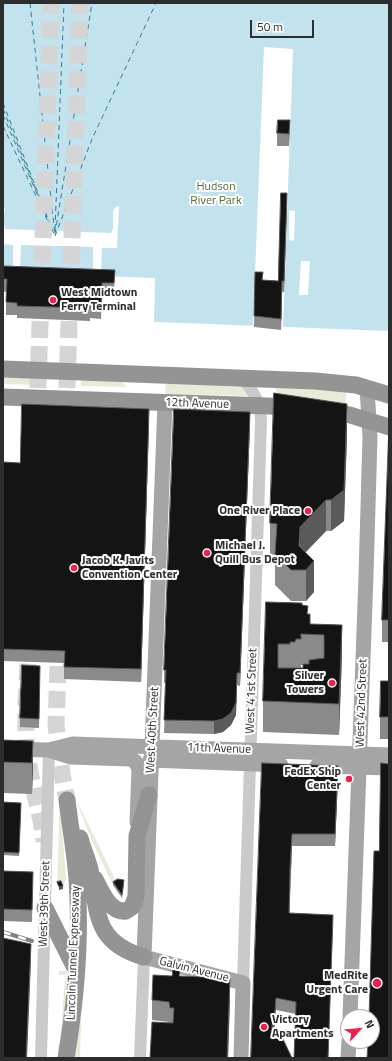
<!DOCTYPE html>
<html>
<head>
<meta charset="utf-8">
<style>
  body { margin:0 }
  #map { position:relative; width:392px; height:1061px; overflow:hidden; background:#fff; font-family:"Titillium Web",sans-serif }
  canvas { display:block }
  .frame { position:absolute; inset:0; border:4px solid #2d2d2d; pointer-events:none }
  .north { position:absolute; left:340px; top:1009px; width:40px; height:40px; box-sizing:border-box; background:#fff; border:1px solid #ababab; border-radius:50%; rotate:63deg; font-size:11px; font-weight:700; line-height:16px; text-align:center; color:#2d2d2d }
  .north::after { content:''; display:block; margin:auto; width:14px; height:18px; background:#f41e4e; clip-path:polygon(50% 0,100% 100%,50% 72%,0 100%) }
  .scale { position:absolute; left:250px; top:20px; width:64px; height:18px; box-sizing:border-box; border:2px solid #2d2d2d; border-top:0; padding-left:5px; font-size:12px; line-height:14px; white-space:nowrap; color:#2d2d2d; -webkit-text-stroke:3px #fff; paint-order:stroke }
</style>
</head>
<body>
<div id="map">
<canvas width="392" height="1061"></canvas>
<div class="frame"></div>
<div class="north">N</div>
<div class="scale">50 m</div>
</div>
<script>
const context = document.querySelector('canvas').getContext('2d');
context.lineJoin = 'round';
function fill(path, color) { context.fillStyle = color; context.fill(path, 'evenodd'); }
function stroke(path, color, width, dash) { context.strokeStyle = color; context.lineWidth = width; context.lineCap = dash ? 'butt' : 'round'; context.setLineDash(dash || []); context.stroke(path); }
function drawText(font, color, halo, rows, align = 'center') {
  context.font = font + ' "Titillium Web",sans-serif'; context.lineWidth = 4; context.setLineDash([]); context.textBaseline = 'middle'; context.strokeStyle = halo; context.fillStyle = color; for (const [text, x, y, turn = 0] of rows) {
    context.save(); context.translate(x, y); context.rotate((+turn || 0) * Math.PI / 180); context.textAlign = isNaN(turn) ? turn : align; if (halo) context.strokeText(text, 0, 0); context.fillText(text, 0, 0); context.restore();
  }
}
fill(new Path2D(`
  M3,377L41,378L40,385L3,384Z
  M81,380L122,382L126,387L81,386Z
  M166,382L241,387L249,396L165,394Z
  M275,387L346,391V406L278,395Z
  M75,797L117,883L113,885L91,839Z
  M60,801L66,878L63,889V886L58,885L57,886Z
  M59,971H67L66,1007L60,1053L58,1051L62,1023L65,975H59Z
  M77,1019L81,1020L80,1058H71Z`), '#e6ecd8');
fill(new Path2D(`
  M3,3H389V331L3,316Z`), '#c2e3ee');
fill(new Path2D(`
  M264,47L293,49L283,327L253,325Z
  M3,205L5,209L3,218L5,229L111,233L113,229V211L116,207L119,206L117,248H102L101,276L155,278L154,323L3,316V271H13V245L3,244ZM21,245L93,247V275L20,272Z
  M289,210L295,211L294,241L289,240Z
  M301,261H310L308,295H299Z`), '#fff');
stroke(new Path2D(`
  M30,3L55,235
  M3,103L54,234
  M3,109L39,197
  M3,115L47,217
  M3,126L50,226
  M55,229L64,3
  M55,234L92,3
  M55,236L92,139L156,3`), '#347e95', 1, [5, 4]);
stroke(new Path2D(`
  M37,413L51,3
  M66,413L80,3
  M29,639C28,678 23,719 28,758C31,787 42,814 44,842
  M59,641L56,725L62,774L67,800`), '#d5d5d5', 17, [17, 8]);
stroke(new Path2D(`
  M241,378C254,391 261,403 261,422L243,983
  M41,1058L49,750
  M140,1058L144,957`), '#cacaca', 12);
stroke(new Path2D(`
  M165,403L144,957L243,983L241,1058
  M3,749L49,750L73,744L389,755
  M49,750L71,757L129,759L135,761L139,769L137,822
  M150,760L281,765
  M317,766L389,768
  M350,1017L366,576L370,437L367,388
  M348,1058L349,1041`), '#a5a5a5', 15);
stroke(new Path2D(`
  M3,369L315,381L356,385L389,395
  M3,397L297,407
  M323,410L350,415L389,427
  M80,838C83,850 89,862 91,874C98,916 96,943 144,957
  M95,879C101,891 110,913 126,911L132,907L136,897L137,836L149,795
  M45,908L74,966
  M66,1058C76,1000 81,937 77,879C75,852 70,826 67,800`), '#949494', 17);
const rail = new Path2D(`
  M3,932L32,941`);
stroke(rail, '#828282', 4);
stroke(rail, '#fff', 2.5, [8]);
fill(new Path2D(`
  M277,133H290L289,146H277Z
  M287,204L284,292H282L281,330L254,327L255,272L263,280L278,281Z
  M3,266L115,270L114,295H102L101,319L90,318V321L17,318V315H6V292L3,291Z
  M149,421L141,682L64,679V663L3,661V462L20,463Z
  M250,424L240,686L237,685L236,715L231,725L223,732L214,734L164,733L166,683H164V670Z
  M389,425V642H382V620Z
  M347,436L344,521L331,531H326L305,553L314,592L306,601H291L275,585V555L270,554V523Z
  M266,602L302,605L308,614L310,624L342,625V656L339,735L263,732V701ZM301,665H303V668H301Z
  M40,676L39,728L20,727V718Z
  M389,681V739H380V717Z
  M3,740L33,741L32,794L3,793Z
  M262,763L338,778L335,846H292L289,913L333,927L328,1058H294L296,1014L276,1010L274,1034L251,1058Z
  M3,802L21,803L19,856L3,855Z
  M3,871L33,872L32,922L3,921Z
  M113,882L124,883L122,898L113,885Z
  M180,976L230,999L228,1058H150L169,1022L152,1020V1000Z`), '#8a8a8a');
fill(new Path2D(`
  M287,193V204L284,292V281Z
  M282,281V292L281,330V319Z
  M347,404V436L344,521L331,531V500Z
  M149,409V421L141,682V669Z
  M250,412V424L240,686V673Z
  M326,500V531L300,558L299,570L300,527Z
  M314,561V592L306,601V570Z
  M342,625V656L339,735V704Z
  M237,673L236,715L231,725L223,732L214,734V721Z
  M33,741V772L32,794V763Z
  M338,766V778L335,846V834Z
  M292,834V846L289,926V913Z
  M63,886V889L59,890V887Z
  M31,944V960L27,1058H26Z
  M230,978V999L228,1058H227Z
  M276,998L274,1034L272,1038V1049V1025Z`), '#5a5a5a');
const building = new Path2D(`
  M278,120H290L289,134L277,133Z
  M281,193H287L284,281H282L281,319L254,316L255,272H263L262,280L278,281Z
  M3,266L115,270L114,283H102L101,306H90V308L17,306V303L6,302L7,279H3Z
  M274,393L347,404L344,490L331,500H326L300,527L299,546L314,561L306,570H291L275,554L277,524L270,523Z
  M22,404L149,409L141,669L64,667L65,651L3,649V462L20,463Z
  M174,409L250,412L240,673H237L236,703L231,713L223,719L214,721L164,720L166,670H164Z
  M389,425V620H382Z
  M266,602L302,603V605L308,606L307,614H310V624L342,625L339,704L263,701ZM301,634L324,635V658L309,660V664H303V668H278V644H290V642H295L296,639H301Z
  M22,665L40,666L39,719L20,718Z
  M381,681H389V717H380Z
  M3,740L33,741L32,763L3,762Z
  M262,763L338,766L335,834H292L290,868L289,913L333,915L328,1058H294L296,1002L276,998L274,1022L272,1025V1037H282L292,1058H251Z
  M381,763L389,764V1058H367L368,1041H372V1017H369L374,851H379Z
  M3,802L21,803L19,853L3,852Z
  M3,871L33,872L32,910L3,909Z
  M118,879L124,880L122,895L113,882Z
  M61,881L63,886L59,887L57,882Z
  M3,938L31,944L26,1058H3Z
  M173,970L180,971L179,976L230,978L227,1058H150L152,1022L173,1023L174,1008H170L169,1002L152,1000L153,975L172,976Z`);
fill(building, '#141414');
stroke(building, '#5a5a5a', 1);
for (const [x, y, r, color] of [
  [53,300,4,"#f41e4e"],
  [308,511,4,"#f41e4e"],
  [207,553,4,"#f41e4e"],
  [74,568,4,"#f41e4e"],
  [332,683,4,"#f41e4e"],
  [349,779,4,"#f41e4e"],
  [377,983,5,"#f41e4e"],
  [264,1027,4,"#f41e4e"]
]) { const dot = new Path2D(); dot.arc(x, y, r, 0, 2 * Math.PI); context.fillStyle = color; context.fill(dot); stroke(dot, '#fff', 1.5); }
drawText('12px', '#576c37', '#fff', [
  ["Hudson",216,187],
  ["River Park",216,201]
]);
drawText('bold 12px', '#2d2d2d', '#fff', [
  ["West Midtown",61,293],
  ["Ferry Terminal",61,307],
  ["One River Place",300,511,"right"],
  ["Michael J.",215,546],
  ["Quill Bus Depot",215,560],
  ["Jacob K. Javits",82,561],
  ["Convention Center",82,575],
  ["Silver",324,676,"right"],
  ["Towers",324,690,"right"],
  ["FedEx Ship",341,772,"right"],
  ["Center",341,786,"right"],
  ["MedRite",368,976,"right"],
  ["Urgent Care",368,990,"right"],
  ["Victory",272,1020],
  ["Apartments",272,1034]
], 'left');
drawText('12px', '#2d2d2d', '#fff', [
  ["12th Avenue",197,404,2],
  ["West 41st Street",252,691,-88],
  ["West 42nd Street",362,703,-88],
  ["West 40th Street",153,730,-87],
  ["11th Avenue",219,749,2],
  ["West 39th Street",45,904,-88],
  ["Lincoln Tunnel Expressway",74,953,-88],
  ["Galvin Avenue",194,970,14]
]);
</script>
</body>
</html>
